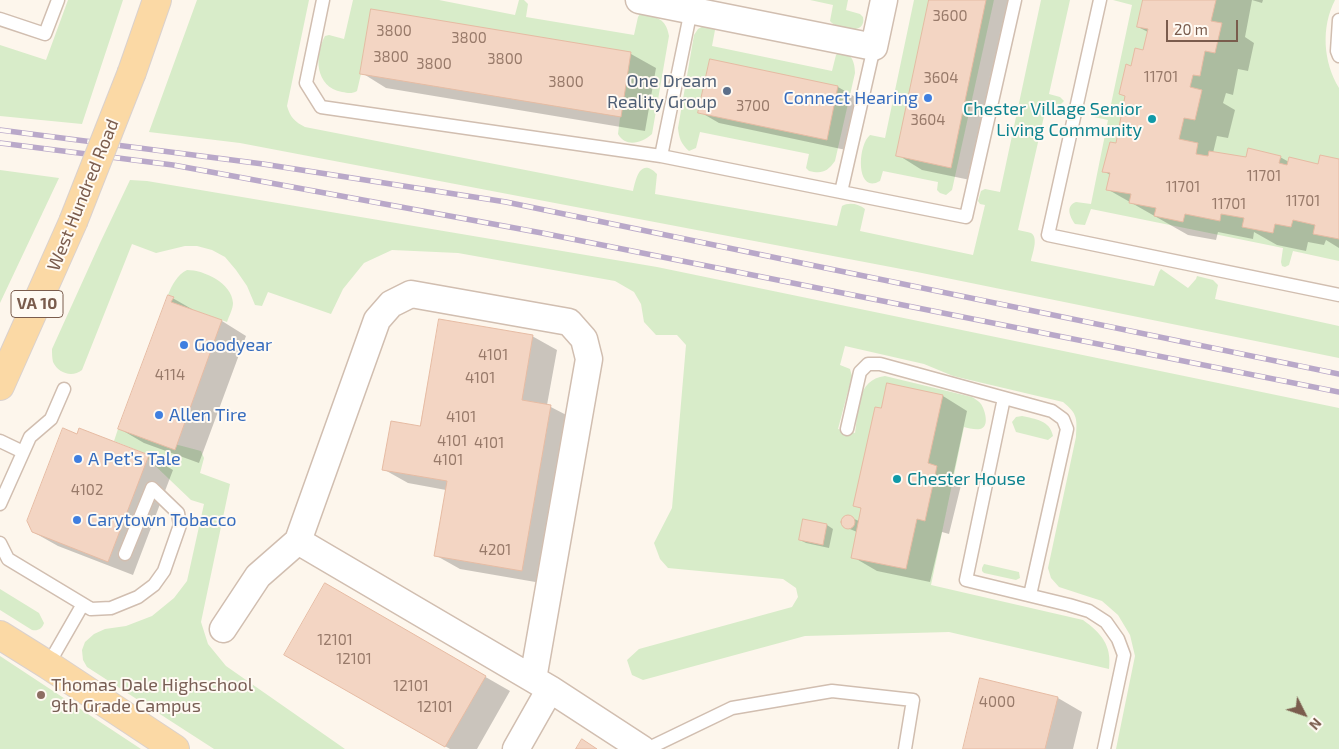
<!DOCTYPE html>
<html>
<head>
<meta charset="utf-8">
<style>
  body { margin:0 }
  #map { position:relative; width:1339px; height:749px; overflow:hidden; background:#fdf6ec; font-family:"Exo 2",sans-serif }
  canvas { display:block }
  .north { position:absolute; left:1279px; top:689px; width:50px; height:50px; -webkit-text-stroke:4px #fffaf3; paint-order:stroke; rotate:131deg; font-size:14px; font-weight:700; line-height:20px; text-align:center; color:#7a5c4d }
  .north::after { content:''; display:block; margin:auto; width:18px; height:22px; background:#7a5c4d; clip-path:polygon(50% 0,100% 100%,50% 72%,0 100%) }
  .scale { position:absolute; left:1166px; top:20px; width:72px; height:22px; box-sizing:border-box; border:2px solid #7a5c4d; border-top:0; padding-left:6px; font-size:15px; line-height:18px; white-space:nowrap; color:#7a5c4d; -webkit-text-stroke:4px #fffaf3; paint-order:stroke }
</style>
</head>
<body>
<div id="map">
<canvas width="1339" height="749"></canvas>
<div class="north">N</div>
<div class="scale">20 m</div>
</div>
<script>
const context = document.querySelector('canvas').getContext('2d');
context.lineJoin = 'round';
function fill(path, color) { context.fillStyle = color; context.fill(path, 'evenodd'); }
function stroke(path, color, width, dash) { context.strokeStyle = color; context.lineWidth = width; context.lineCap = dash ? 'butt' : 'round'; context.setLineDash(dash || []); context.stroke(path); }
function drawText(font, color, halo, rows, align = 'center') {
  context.font = font + ' "Exo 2",sans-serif'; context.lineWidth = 4; context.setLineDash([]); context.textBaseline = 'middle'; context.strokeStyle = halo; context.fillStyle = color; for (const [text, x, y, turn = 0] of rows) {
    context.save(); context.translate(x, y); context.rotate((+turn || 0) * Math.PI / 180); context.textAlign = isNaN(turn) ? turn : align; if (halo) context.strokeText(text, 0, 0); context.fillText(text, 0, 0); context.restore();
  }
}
fill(new Path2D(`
  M68,0H123L82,124L0,116V45L46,60Z
  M197,0H309L287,106C290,117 295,122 305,127L633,191C636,179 640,157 657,174L655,194L837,226L842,206C849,202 859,204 865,209L860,231L973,255L985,205L980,204L978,201L981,191L985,189L1000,192L1041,0H1070L1049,94L1060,97L1064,101L1060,105L1047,103L1018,230C1022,231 1028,232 1031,233C1039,238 1032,254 1031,261L1154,286L1159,272L1161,269L1188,288L1196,279L1197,276L1213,280L1218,285L1215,299L1339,326V358L917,272L240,143L149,132Z
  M353,0H439L515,15L519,0H524L528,4L526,17L634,35L638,17L640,14C657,17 666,18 669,36L652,134C642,143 626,148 618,134L620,117L361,74L357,91C352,94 348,93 342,92C315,87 314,56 325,36L329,35L344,39Z
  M810,0H848L846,10L860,14L863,17C867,36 837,30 830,21L833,5Z
  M914,0H994L952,190L946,195L940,193L937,190L938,182L883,171L880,181C856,195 857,146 870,135L885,138Z
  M1113,0H1335C1321,27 1323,62 1339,88V261L1293,251L1289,265L1285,267L1282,266L1281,262L1283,248L1091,209L1085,225L1075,224C1070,217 1065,206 1076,202L1091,204L1108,120L1094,117L1091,112L1097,107L1110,109L1132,5Z
  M705,25L714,26L715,30L712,46L832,71L836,55L839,52C851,51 855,62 855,73L835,161C827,172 822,174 809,171L806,168L809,154L700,132L696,148L689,151C681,144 679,138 678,128L694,35L698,29Z
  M0,170L59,178L0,303Z
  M130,180L147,181L657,267L1339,408V749H1116L1135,656L1130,635L1118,615L1102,601L1059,587L1051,578L1048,568L1076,437C1077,419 1078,414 1063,402L953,376L924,364L845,346L840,365L850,369L852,376L838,429L855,433C859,409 856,380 885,376L972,397C975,399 979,401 981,404C985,410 990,427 980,429C975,430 968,428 964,427L931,585L1083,620C1101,633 1112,645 1109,669L949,632L805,636L643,680L632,675L627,660L639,649L792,607L798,597L796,588L783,579L668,568L660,559L654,543L672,508L686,345L677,335H656L644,322L641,304L634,292L615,281L458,253L392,250L364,263L343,289L331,314L268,292L262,306L255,305L247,286L236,270L225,257L212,250L197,246H185L156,253L132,244L82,370C72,378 58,373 53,362C52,358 52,353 52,349L100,243Z
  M187,270C204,270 232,283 233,303C233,309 229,316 227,322L171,302L173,297L168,295C172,285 177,275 187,270Z
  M1022,416C1035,419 1050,420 1053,436L1048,440L1016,432L1012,422L1016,417Z
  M118,429L201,451L204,458L200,473L230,484L201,622L208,644L226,666L345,749H214L87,667L83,660L82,650L85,642L94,634L105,629L126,626L152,616L174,598L187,581L204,504L191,500L148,459L149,455L114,441Z
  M984,564L1019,572L1020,578L1016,580L984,573L982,571V568Z
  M0,589L39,613L44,623C42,629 38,631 32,630L0,610Z
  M0,656L141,749H0Z`), '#d8ecc9');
fill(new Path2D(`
  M930,0H1013L975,181L922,170L898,155Z
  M1145,0H1263L1262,3L1252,0L1245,37L1254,43L1248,71L1238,69L1233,95L1226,93L1223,103L1235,110L1228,138L1217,136L1213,153L1247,159L1280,157L1289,162L1319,165L1339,160V248L1326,240L1324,245L1308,242L1306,251L1277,245L1254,232L1253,239L1218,232L1216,240L1188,235L1107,189L1110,175L1104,171L1117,144L1132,67L1144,52L1148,32L1138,27Z
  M372,11L631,54L656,68L645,131L386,88L362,73Z
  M711,61L838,87L857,98L846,150L719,123L700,112Z
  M169,296L197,312L222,321L246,336L199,463L144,443L120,429Z
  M532,336L557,350L547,405L576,420L547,584L460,569L435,555L446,490L408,483L383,469L421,427Z
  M888,384L943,396L967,411L953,476L962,481L949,534L942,532L930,582L877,571L853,557L857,532L845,527L842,523L844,519L847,516L859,521L862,509L854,505Z
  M80,430L149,456L173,470L133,575L58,546L33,532Z
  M804,521L827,525L833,529L829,548L806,543L800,540Z
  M325,585L510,691L477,749H450L285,655Z
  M1058,698L1082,712L1073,749H964Z`), '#0003');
const building = new Path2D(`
  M929,0H986L951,168L896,156Z
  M1143,0H1216L1211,21L1222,23L1215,53L1205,51L1200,76L1193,75L1190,87L1202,90L1195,120L1184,118L1179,139L1198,143L1196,154L1208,156L1209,151L1246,157L1248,148L1281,156L1279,163L1287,165L1289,157L1318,164L1320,155L1339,159V239L1313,234L1315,225L1293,220L1291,227L1275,224L1273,233L1242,227L1244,218L1221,214L1220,221L1185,214L1183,222L1154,216L1156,208L1129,203L1131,194L1106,190L1110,173L1102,172L1110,142L1116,143L1125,96L1119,94L1126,64L1131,66L1135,48L1143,50L1148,29L1137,27Z
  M371,9L631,52L621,117L360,74Z
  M710,59L838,86L827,140L698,113Z
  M168,295L174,297L171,302L222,320L175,450L118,429Z
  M439,319L533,335L522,400L551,405L522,571L434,556L447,481L382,470L391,421L420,426Z
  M887,383L943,395L928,463L937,466L925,521L917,519L906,569L851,558L861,508L853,506L875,407L881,408Z
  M63,428L77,434L79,428L149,455L108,562L32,532L27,521Z
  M841 522a7 7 0 1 1 14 0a7 7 0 1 1-14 0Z
  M803,519L827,524L823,545L799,540Z
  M325,583L486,676L445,747L284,655Z
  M980,678L1058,697L1045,749H963Z
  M582,739L597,749H576Z`);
fill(building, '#f3d5c3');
stroke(building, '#e6bba3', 1);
const lane = new Path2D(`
  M323,0L306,83L321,107L661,156L841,192
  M1100,0L1048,235L1339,295
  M0,19L45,34L58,0
  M1339,20L1337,51L1339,56
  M874,47L841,192L966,217L1015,0
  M661,156L691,10
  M1004,398L966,580L1069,605L1089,611L1106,622L1118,639L1124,655L1104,749
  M847,429L860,372L868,364H880L1052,411L1063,419L1067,429L1030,595
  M0,441L23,452
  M0,504L30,437L51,419L64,389
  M0,543L8,559L91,609L111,608L138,597L154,585L164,571L180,525L178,513L152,488L125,554
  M48,665L83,604
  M647,749L732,708L832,691L913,700L905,749`);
const street = new Path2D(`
  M639,0L874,47L884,0
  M223,629L258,576L298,541
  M550,689L642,749
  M516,749L550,689L298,541L377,320L391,304L411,294L569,322L584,339L589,359L533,679`);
const primary = new Path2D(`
  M132,72L157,0
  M0,386L73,222
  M0,635L48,665L175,749`);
stroke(lane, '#d1beb0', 15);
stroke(street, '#d1beb0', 29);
stroke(primary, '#dad1cd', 30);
stroke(lane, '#fff', 12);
stroke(street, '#fff', 26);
stroke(primary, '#fbd9a5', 28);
const rail = new Path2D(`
  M0,130L263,164L506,202L1339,374
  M0,143L173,165L542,233L1339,392`);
stroke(rail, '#b9a8c9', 5.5);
stroke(rail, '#fffaf3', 4, [11]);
const primaryBridge = new Path2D(`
  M73,222L132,72`);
stroke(primaryBridge, '#dad1cd', 30, []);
stroke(primaryBridge, '#fbd9a5', 28);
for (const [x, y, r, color] of [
  [727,91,5,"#5c6f8a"],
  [928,98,5,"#3f7fe0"],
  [1152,119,5,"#0f9aa8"],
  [184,345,5,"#3f7fe0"],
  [159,415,5,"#3f7fe0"],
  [78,459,5,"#3f7fe0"],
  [897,479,5,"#0f9aa8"],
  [77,520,5,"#3f7fe0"],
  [41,695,5,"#8d6e63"]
]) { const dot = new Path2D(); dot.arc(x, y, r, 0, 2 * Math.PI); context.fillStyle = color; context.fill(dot); stroke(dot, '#fffaf3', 2); }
drawText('15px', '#987a6a', null, [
  ["3600",950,16],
  ["3800",394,31],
  ["3800",469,38],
  ["3800",391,57],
  ["3800",505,59],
  ["3800",434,64],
  ["11701",1161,77],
  ["3604",941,78],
  ["3800",566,82],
  ["3700",753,106],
  ["3604",928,120],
  ["11701",1264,176],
  ["11701",1183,187],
  ["11701",1303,201],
  ["11701",1229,204],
  ["4101",493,355],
  ["4114",170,375],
  ["4101",480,378],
  ["4101",461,417],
  ["4101",452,441],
  ["4101",489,443],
  ["4101",448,460],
  ["4102",87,490],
  ["4201",495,550],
  ["12101",335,640],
  ["12101",354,659],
  ["12101",411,686],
  ["4000",997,702],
  ["12101",435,707]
]);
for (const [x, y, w] of [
  [37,304,52]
]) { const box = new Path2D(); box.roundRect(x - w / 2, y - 13.5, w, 27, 4); context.fillStyle = '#fffaf3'; context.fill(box); stroke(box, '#7a5c4d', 1); }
drawText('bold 16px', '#7a5c4d', null, [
  ["VA 10",37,304]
]);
drawText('18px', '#4e5e75', '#fffaf3', [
  ["One Dream",717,81],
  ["Reality Group",717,102]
], 'right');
drawText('18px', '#366cbe', '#fffaf3', [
  ["Connect Hearing",918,98,"right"],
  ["Goodyear",194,345],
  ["Allen Tire",169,415],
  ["A Pet’s Tale",88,459],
  ["Carytown Tobacco",87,520]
], 'left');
drawText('18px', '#0d838f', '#fffaf3', [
  ["Chester Village Senior",1142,109],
  ["Living Community",1142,130],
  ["Chester House",907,479,"left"]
], 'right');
drawText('18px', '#7a5c4d', '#fffaf3', [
  ["West Hundred Road",83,195,-68]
]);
drawText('18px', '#785e54', '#fffaf3', [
  ["Thomas Dale Highschool",51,685],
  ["9th Grade Campus",51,706]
], 'left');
</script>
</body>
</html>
